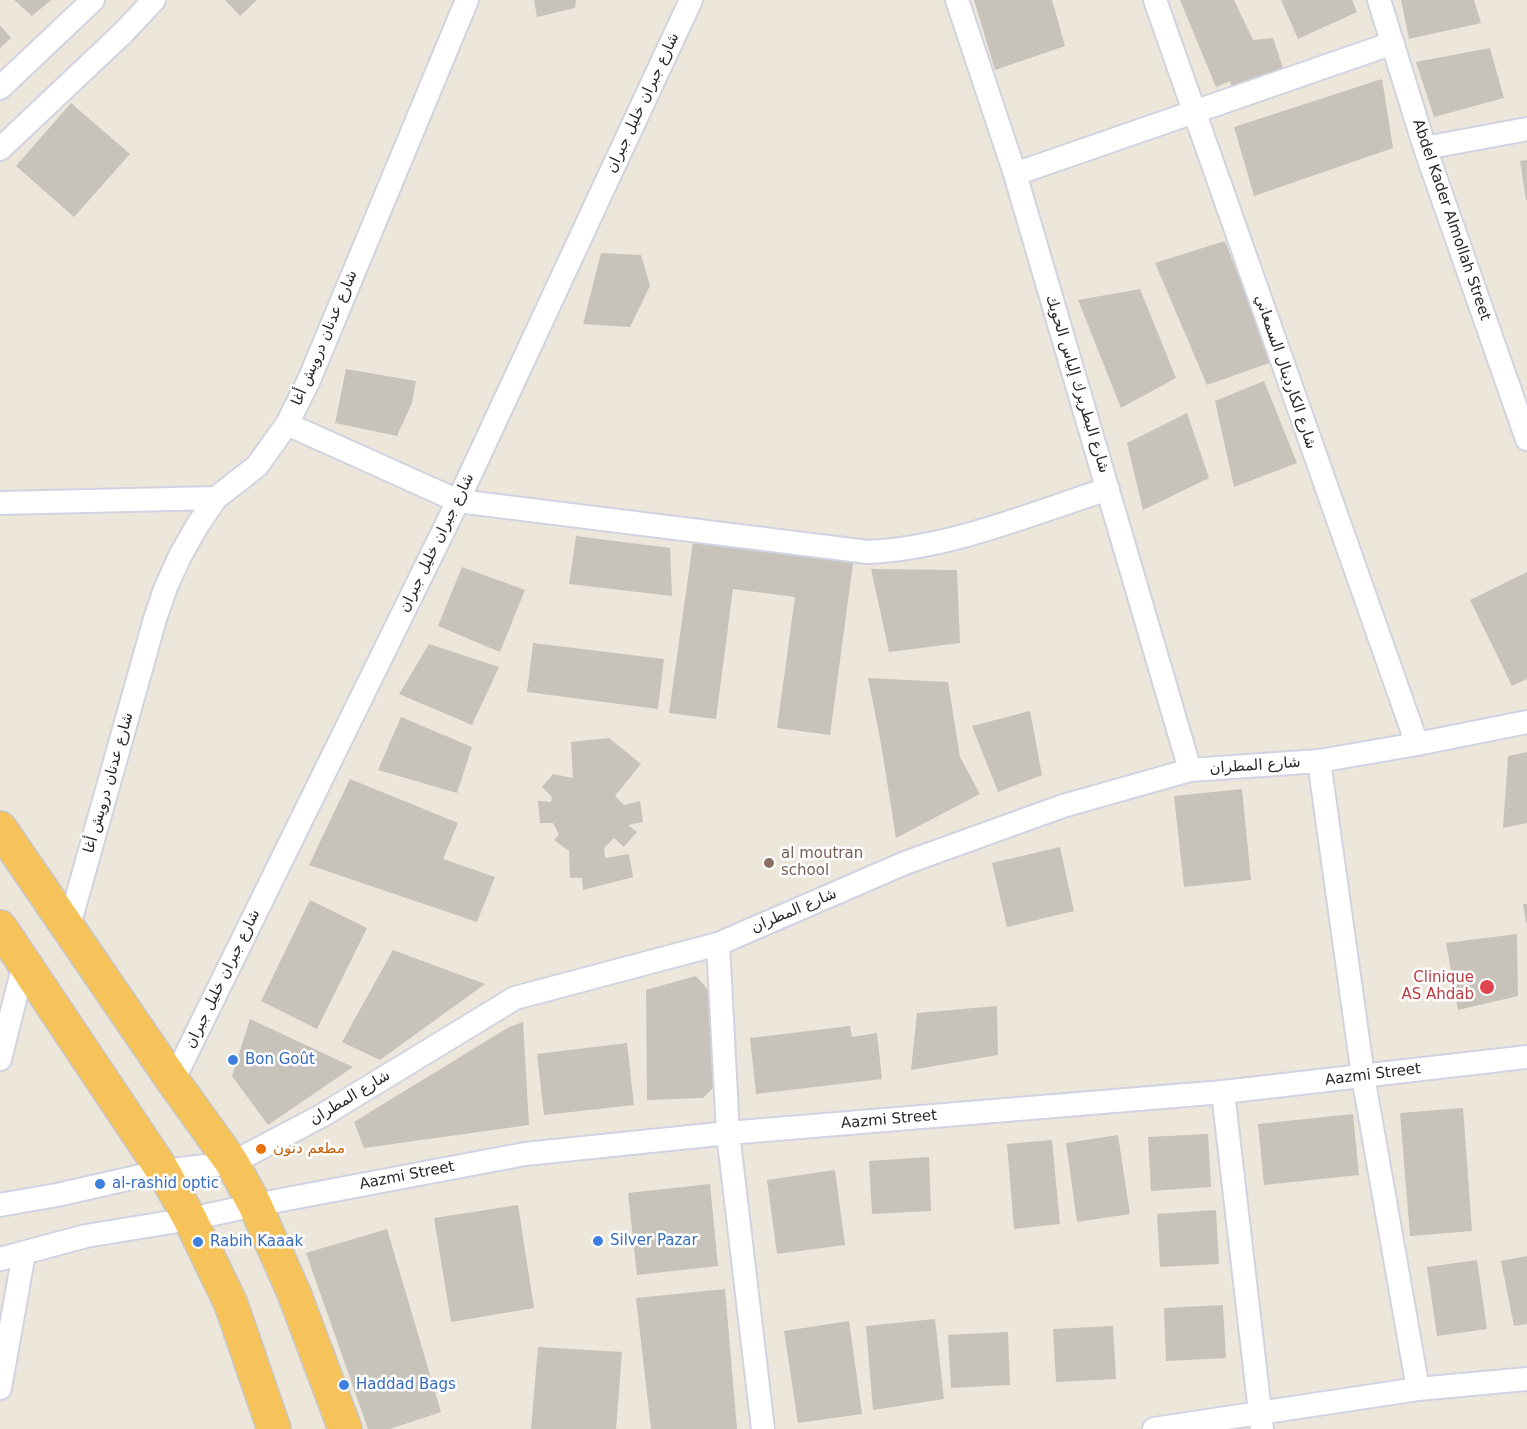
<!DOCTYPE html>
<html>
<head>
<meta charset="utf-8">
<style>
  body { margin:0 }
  canvas { display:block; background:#ece6db }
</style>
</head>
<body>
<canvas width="1527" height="1429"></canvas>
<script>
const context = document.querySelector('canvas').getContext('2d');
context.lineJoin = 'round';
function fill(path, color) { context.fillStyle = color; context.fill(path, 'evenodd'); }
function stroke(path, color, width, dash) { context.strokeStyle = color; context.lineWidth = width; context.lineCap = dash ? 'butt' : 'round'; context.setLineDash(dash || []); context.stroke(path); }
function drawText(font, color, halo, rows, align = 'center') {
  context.font = font + ' "DejaVu Sans","Noto Sans Arabic",sans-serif'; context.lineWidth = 5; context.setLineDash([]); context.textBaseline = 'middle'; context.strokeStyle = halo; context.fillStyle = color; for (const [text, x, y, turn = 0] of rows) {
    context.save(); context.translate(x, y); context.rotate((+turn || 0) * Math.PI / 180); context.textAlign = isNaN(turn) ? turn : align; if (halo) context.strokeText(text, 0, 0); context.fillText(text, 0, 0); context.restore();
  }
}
fill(new Path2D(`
  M14,0H51L32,16Z
  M225,0H257L240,16Z
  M534,0H576L575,8L537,17Z
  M974,0H1052L1065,46L995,70Z
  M1180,0H1234L1253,40L1273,38L1286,77L1234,95L1230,81L1216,87Z
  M1281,0H1352L1357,12L1298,39Z
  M1401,0H1474L1481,23L1409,39Z
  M0,25L11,38L0,48Z
  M1490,48L1504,98L1434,117L1416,62Z
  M1382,79L1393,148L1254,196L1234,127Z
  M71,103L130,154L74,217L16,166Z
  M1527,160V200H1526L1520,161Z
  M1225,241L1272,362L1207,385L1155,263Z
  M601,253L641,255L650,286L630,327L583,324Z
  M1140,289L1176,378L1121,408L1078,300Z
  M346,369L416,381L412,403L397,436L335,423Z
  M1264,381L1297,463L1234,487L1215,401Z
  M1187,413L1209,478L1143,510L1127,443Z
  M694,535L854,556L830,735L777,728L795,597L733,589L716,719L669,713Z
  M576,536L670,548L672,596L569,584Z
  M462,567L525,590L500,652L438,626Z
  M871,569L957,570L960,643L889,652Z
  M1527,572V679L1512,686L1470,600Z
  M533,643L664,659L658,709L527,692Z
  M429,644L499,667L472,725L399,694Z
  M868,678L948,682L960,757L980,794L896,838L881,744Z
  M1030,711L1042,775L998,792L972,726Z
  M401,717L472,747L457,793L378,770Z
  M609,738L641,764L615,796L624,805L640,801L643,822L628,825L637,832L624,847L614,838L604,848L605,858L629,854L633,877L583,890L582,878H570L569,851L554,840L559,834L553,823H540L538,801L551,802L552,797L542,787L553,774L573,778L571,742Z
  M1527,752V823L1503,828L1508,756Z
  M350,779L458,823L443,859L495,877L477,922L309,865Z
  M1242,789L1251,880L1184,887L1174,796Z
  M1060,847L1074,911L1007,927L992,863Z
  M310,900L367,928L317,1029L261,1001Z
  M1523,904H1527V923H1526Z
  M1517,934L1518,996L1458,1010L1446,943Z
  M393,950L485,984L380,1060L342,1042Z
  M696,976L709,991L717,1084L703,1098L647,1100L646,990Z
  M997,1006L998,1055L911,1070L917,1013Z
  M250,1019L353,1067L268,1125L232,1076Z
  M523,1022L529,1125L364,1148L354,1122L509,1027Z
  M850,1026L852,1037L877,1033L882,1079L756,1094L750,1038Z
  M627,1043L634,1105L544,1115L537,1054Z
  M1463,1108L1472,1231L1410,1236L1400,1113Z
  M1353,1114L1359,1175L1264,1185L1258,1124Z
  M1208,1134L1211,1187L1151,1191L1148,1137Z
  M1118,1135L1130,1214L1077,1222L1066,1143Z
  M1052,1140L1060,1224L1014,1229L1007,1144Z
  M929,1157L931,1211L872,1214L869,1161Z
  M835,1170L845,1245L777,1254L767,1180Z
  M710,1184L718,1266L637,1275L628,1193Z
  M518,1205L534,1308L451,1322L434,1218Z
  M1216,1210L1219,1264L1160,1267L1157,1214Z
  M387,1229L441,1412L390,1429H368L306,1253Z
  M1527,1256V1324L1514,1326L1501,1261Z
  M1477,1260L1487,1329L1437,1336L1427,1267Z
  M725,1289L737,1429H651L636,1298Z
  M1223,1305L1226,1358L1166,1361L1164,1308Z
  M935,1319L944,1399L873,1410L866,1326Z
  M849,1321L862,1414L798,1423L784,1331Z
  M1113,1326L1116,1379L1056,1382L1053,1329Z
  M1008,1332L1010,1385L951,1388L948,1335Z
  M538,1347L622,1352L616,1429H531Z`), '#c7c3bb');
const minor = new Path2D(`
  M957,0L1015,174L1190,770
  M1155,0L1417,744
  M1379,0L1425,148L1527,439
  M0,88L93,0
  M1425,148L1527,129
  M0,149L123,33L154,0
  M1015,174L1393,43
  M287,424L458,501L868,552C951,548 1030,514 1108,489
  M0,503L216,498
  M1319,761L1363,1076L1418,1389
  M68,929L155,619L166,587L180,556L197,526L216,498L257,466L287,424L309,380L467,0
  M718,944L728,1133L763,1429
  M0,1059L24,964
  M173,1081L458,501L691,0
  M1223,1092L1262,1429
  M0,1205L57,1195L163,1171L232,1163L323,1115L515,998L718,944L905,863L1063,806L1190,770L1319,761L1417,744L1527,722
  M0,1259L86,1236L190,1219L255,1205L525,1154L728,1133L1223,1092L1527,1057
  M0,1388L24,1253
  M1154,1429L1418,1389L1527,1379`);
const trunk = new Path2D(`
  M0,828L173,1081L232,1163L255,1205L294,1293L345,1429
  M0,927L163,1171L190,1219L231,1304L274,1429`);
stroke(minor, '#d1d3e2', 26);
stroke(trunk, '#c8c8c8', 36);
stroke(minor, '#fff', 22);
stroke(trunk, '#f6c25a', 33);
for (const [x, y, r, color] of [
  [769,863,6,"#8d6e63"],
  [1487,987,8,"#e0444e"],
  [233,1060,6,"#3f7fe0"],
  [261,1149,6,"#e8710a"],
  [100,1184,6,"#3f7fe0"],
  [598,1241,6,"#3f7fe0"],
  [198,1242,6,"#3f7fe0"],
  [344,1385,6,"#3f7fe0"]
]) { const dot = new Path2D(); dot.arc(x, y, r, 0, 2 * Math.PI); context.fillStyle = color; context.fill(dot); stroke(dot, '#fff', 2); }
drawText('15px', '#2a2a2a', '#fff', [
  ["شارع جبران خليل جبران",643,103,-65],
  ["Abdel Kader Almollah Street",1451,220,71],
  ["شارع عدنان درويش أغا",325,338,-67],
  ["شارع الكاردينال السمعاني",1285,372,71],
  ["شارع البطريرك إلياس الحويك",1077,384,73],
  ["شارع جبران خليل جبران",437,543,-64],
  ["شارع المطران",1255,766,-4],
  ["شارع عدنان درويش أغا",109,783,-74],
  ["شارع المطران",794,911,-23],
  ["شارع جبران خليل جبران",223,979,-64],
  ["Aazmi Street",1373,1075,-7],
  ["شارع المطران",350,1098,-31],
  ["Aazmi Street",889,1120,-5],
  ["Aazmi Street",407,1176,-11]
]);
drawText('15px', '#785e54', '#fff', [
  ["al moutran",781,854],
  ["school",781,871]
], 'left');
drawText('15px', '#be3a42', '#fff', [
  ["Clinique",1474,978],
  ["AS Ahdab",1474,995]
], 'right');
drawText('15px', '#366cbe', '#fff', [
  ["Bon Goût",245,1060],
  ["al-rashid optic",112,1184],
  ["Silver Pazar",610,1241],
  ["Rabih Kaaak",210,1242],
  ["Haddad Bags",356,1385]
], 'left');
drawText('15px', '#c56008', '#fff', [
  ["مطعم دنون",273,1149]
], 'left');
</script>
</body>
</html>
